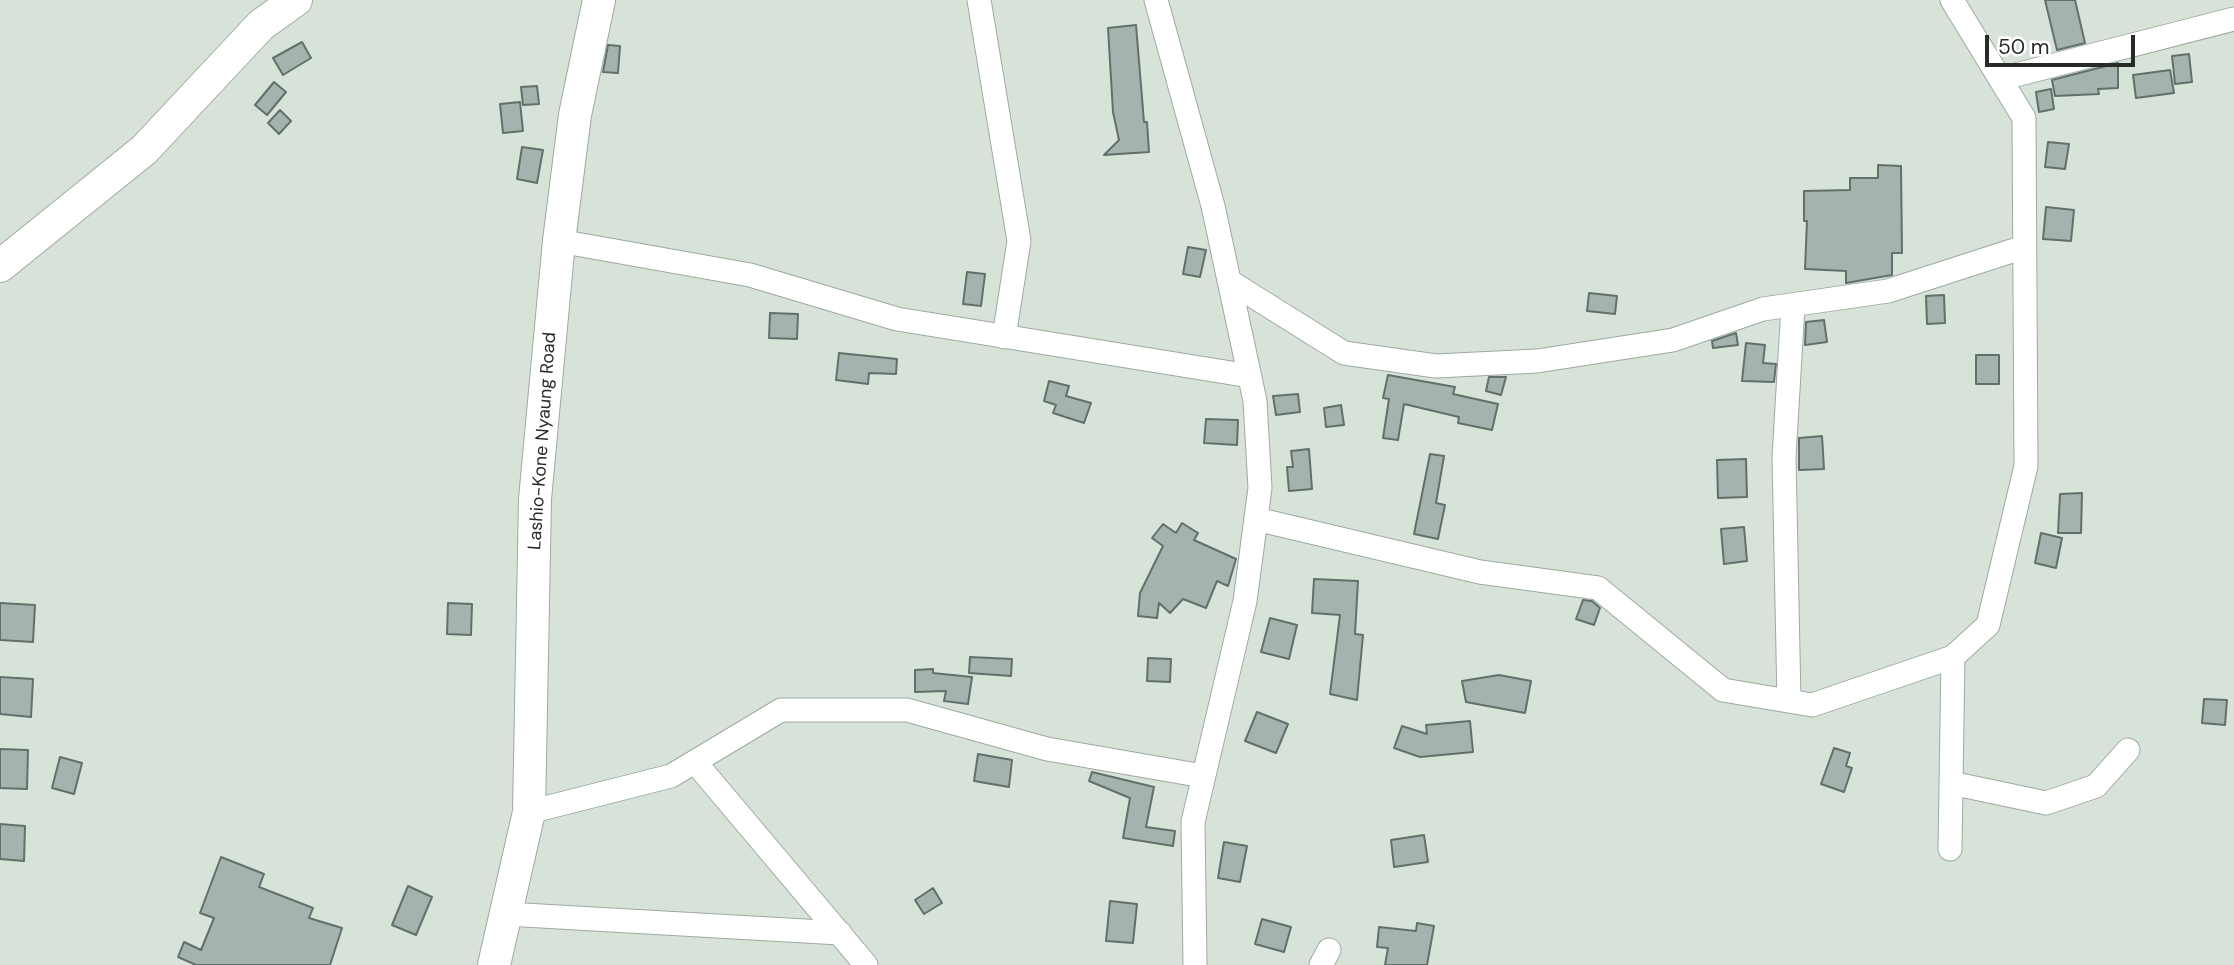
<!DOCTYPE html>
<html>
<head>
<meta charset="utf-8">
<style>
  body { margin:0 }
  #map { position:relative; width:2234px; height:965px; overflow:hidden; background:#d7e3d9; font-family:"DM Sans",sans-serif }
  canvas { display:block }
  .scale { position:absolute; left:1985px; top:35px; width:150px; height:32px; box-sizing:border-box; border:4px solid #272b28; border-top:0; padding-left:9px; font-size:21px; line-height:24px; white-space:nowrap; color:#272b28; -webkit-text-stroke:5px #fff; paint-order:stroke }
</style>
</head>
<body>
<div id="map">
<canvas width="2234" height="965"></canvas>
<div class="scale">50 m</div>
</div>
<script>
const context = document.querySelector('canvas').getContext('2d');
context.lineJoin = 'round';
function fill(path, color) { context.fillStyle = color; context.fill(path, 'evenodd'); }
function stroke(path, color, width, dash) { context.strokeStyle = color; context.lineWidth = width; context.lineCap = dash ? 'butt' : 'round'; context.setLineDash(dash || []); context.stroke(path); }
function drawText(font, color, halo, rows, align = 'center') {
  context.font = font + ' "DM Sans",sans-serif'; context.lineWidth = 6; context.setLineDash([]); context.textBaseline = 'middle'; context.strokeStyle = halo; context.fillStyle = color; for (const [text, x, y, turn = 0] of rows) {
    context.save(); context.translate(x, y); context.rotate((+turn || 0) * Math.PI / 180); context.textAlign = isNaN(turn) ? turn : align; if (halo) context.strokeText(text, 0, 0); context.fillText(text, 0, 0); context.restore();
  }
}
const building = new Path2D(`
  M2045,0H2075L2085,43L2057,50Z
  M1136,25L1144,122H1147L1149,152L1104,155L1119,140L1113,112L1108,28Z
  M302,42L311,58L283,75L273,58Z
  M608,45L620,46L618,73L603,72Z
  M2189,54L2192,82L2175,84L2172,56Z
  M2118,63V88L2098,89L2099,94L2055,96L2052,80Z
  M2170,70L2174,93L2136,98L2133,75Z
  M274,82L286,92L267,115L255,105Z
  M537,86L539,104L523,105L521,87Z
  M2051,89L2054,109L2039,112L2036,92Z
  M520,102L523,131L503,133L500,104Z
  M280,110L291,121L279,134L268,123Z
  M2048,142L2069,144L2065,169L2045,167Z
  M522,147L543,150L537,183L517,179Z
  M1878,165L1901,166L1902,253H1892V275L1846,283V271L1805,269L1807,221H1804V191L1850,190V178H1878Z
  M2046,207L2074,210L2071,241L2043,239Z
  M1188,247L1206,250L1200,277L1183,274Z
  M967,272L985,274L981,306L963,304Z
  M1589,293L1617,296L1615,314L1587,311Z
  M1944,295L1945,323L1927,324L1926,296Z
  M770,313L798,314L797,339L769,338Z
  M1824,320L1827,342L1805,345L1806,322Z
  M1736,333L1738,345L1713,348L1712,341Z
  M1746,343L1765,345L1763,363L1776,364L1774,382L1742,381Z
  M839,353L897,359L896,374L869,373L868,384L836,380Z
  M1976,355H1999V384H1976Z
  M1388,375L1455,387L1453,394L1498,404L1492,430L1458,423L1459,417L1404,404L1398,440L1383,438L1389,399L1383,398Z
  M1489,377H1506L1501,395L1486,391Z
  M1049,381L1069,386L1066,396L1091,403L1084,423L1053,413L1056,405L1044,401Z
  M1298,394L1300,412L1276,415L1273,396Z
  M1341,405L1344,425L1326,427L1324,408Z
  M1206,419L1238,420L1237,445L1204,443Z
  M1822,436L1824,469L1799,470V438Z
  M1309,449L1312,489L1289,491L1287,467H1293L1291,451Z
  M1430,454L1444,456L1436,503L1445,505L1438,539L1414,534Z
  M1746,459L1747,497L1718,498L1717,460Z
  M2082,493L2081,533H2058L2060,494Z
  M1182,523L1198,533L1194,540L1236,559L1228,586L1217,581L1206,608L1183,599L1170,613L1159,603L1157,618L1138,616L1140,593L1163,546L1152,538L1163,524L1176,533Z
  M1744,527L1747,561L1724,564L1721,529Z
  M2041,533L2062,538L2056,568L2035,563Z
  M1314,579L1358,581L1355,634L1363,635L1357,700L1330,694L1340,615L1312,613Z
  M1583,600L1592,601L1600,608L1594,625L1576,619Z
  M0,603L35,605L33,642L0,640Z
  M448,603L472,604L471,635L447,634Z
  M1270,618L1297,625L1289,659L1261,652Z
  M970,657L1012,659L1011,676L969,673Z
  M1148,658L1171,659L1170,682L1147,681Z
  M933,669V673L972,677L968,704L944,701L946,691L915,692V670Z
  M1499,675L1531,681L1525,713L1466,702L1462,681Z
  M0,677L33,679L31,717L0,714Z
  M2204,699L2227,700L2225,725L2202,723Z
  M1257,712L1288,724L1276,753L1245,741Z
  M1470,721L1473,752L1420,757L1394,748L1402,726L1427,734L1426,725Z
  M1834,748L1850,753L1846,766L1852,768L1844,792L1821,784Z
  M0,749L28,750L27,789L0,788Z
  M978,754L1012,760L1009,787L974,781Z
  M60,757L82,763L74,794L52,788Z
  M1092,772L1154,787L1146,827L1175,831L1173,846L1123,838L1130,798L1089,781Z
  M0,824L25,826L24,861L0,859Z
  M1424,835L1428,862L1394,867L1391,840Z
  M1224,842L1247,846L1240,882L1218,878Z
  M221,857L264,874L259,887L313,908L309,918L342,928L330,965H196L178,957L184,942L201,950L214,918L200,913Z
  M408,886L432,897L416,935L392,925Z
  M933,888L942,903L924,914L915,900Z
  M1110,901L1137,904L1133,943L1106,941Z
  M1262,919L1291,927L1284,952L1255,944Z
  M1417,923L1434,926L1427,965H1385L1388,948L1377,947L1379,927L1416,931Z`);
fill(building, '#a4b3ad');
stroke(building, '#62706b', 2);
const street = new Path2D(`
  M979,0L1019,241L1004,337
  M1156,0L1213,206L1255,401L1260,488L1245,601L1193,822L1195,965
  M2000,79L2234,19
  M559,241L750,275L897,319L1250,376
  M1229,281L1344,353L1436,366L1537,361L1673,340L1763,309L1888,291L2024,247
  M1256,519L1480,572L1598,588L1723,690L1812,705L1953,657
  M1789,701L1784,457L1793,306
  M695,762L866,965
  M1951,783L2046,803L2096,786L2128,750
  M529,812L671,776L781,710H907L1047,749L1203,776
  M1950,849L1953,657L1988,625L2026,466L2024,118L1952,0
  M506,914L840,933
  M1321,965L1329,950`);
const secondary = new Path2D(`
  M0,266L144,150L261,25L296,0
  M494,965L529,812L535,499L559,241L575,115L599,0`);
stroke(street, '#9ea9a0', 25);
stroke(secondary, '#9ea9a0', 34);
stroke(street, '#fff', 23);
stroke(secondary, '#fff', 32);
drawText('18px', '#272b28', '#fff', [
  ["Lashio-Kone Nyaung Road",543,441,-86]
]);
</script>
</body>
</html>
